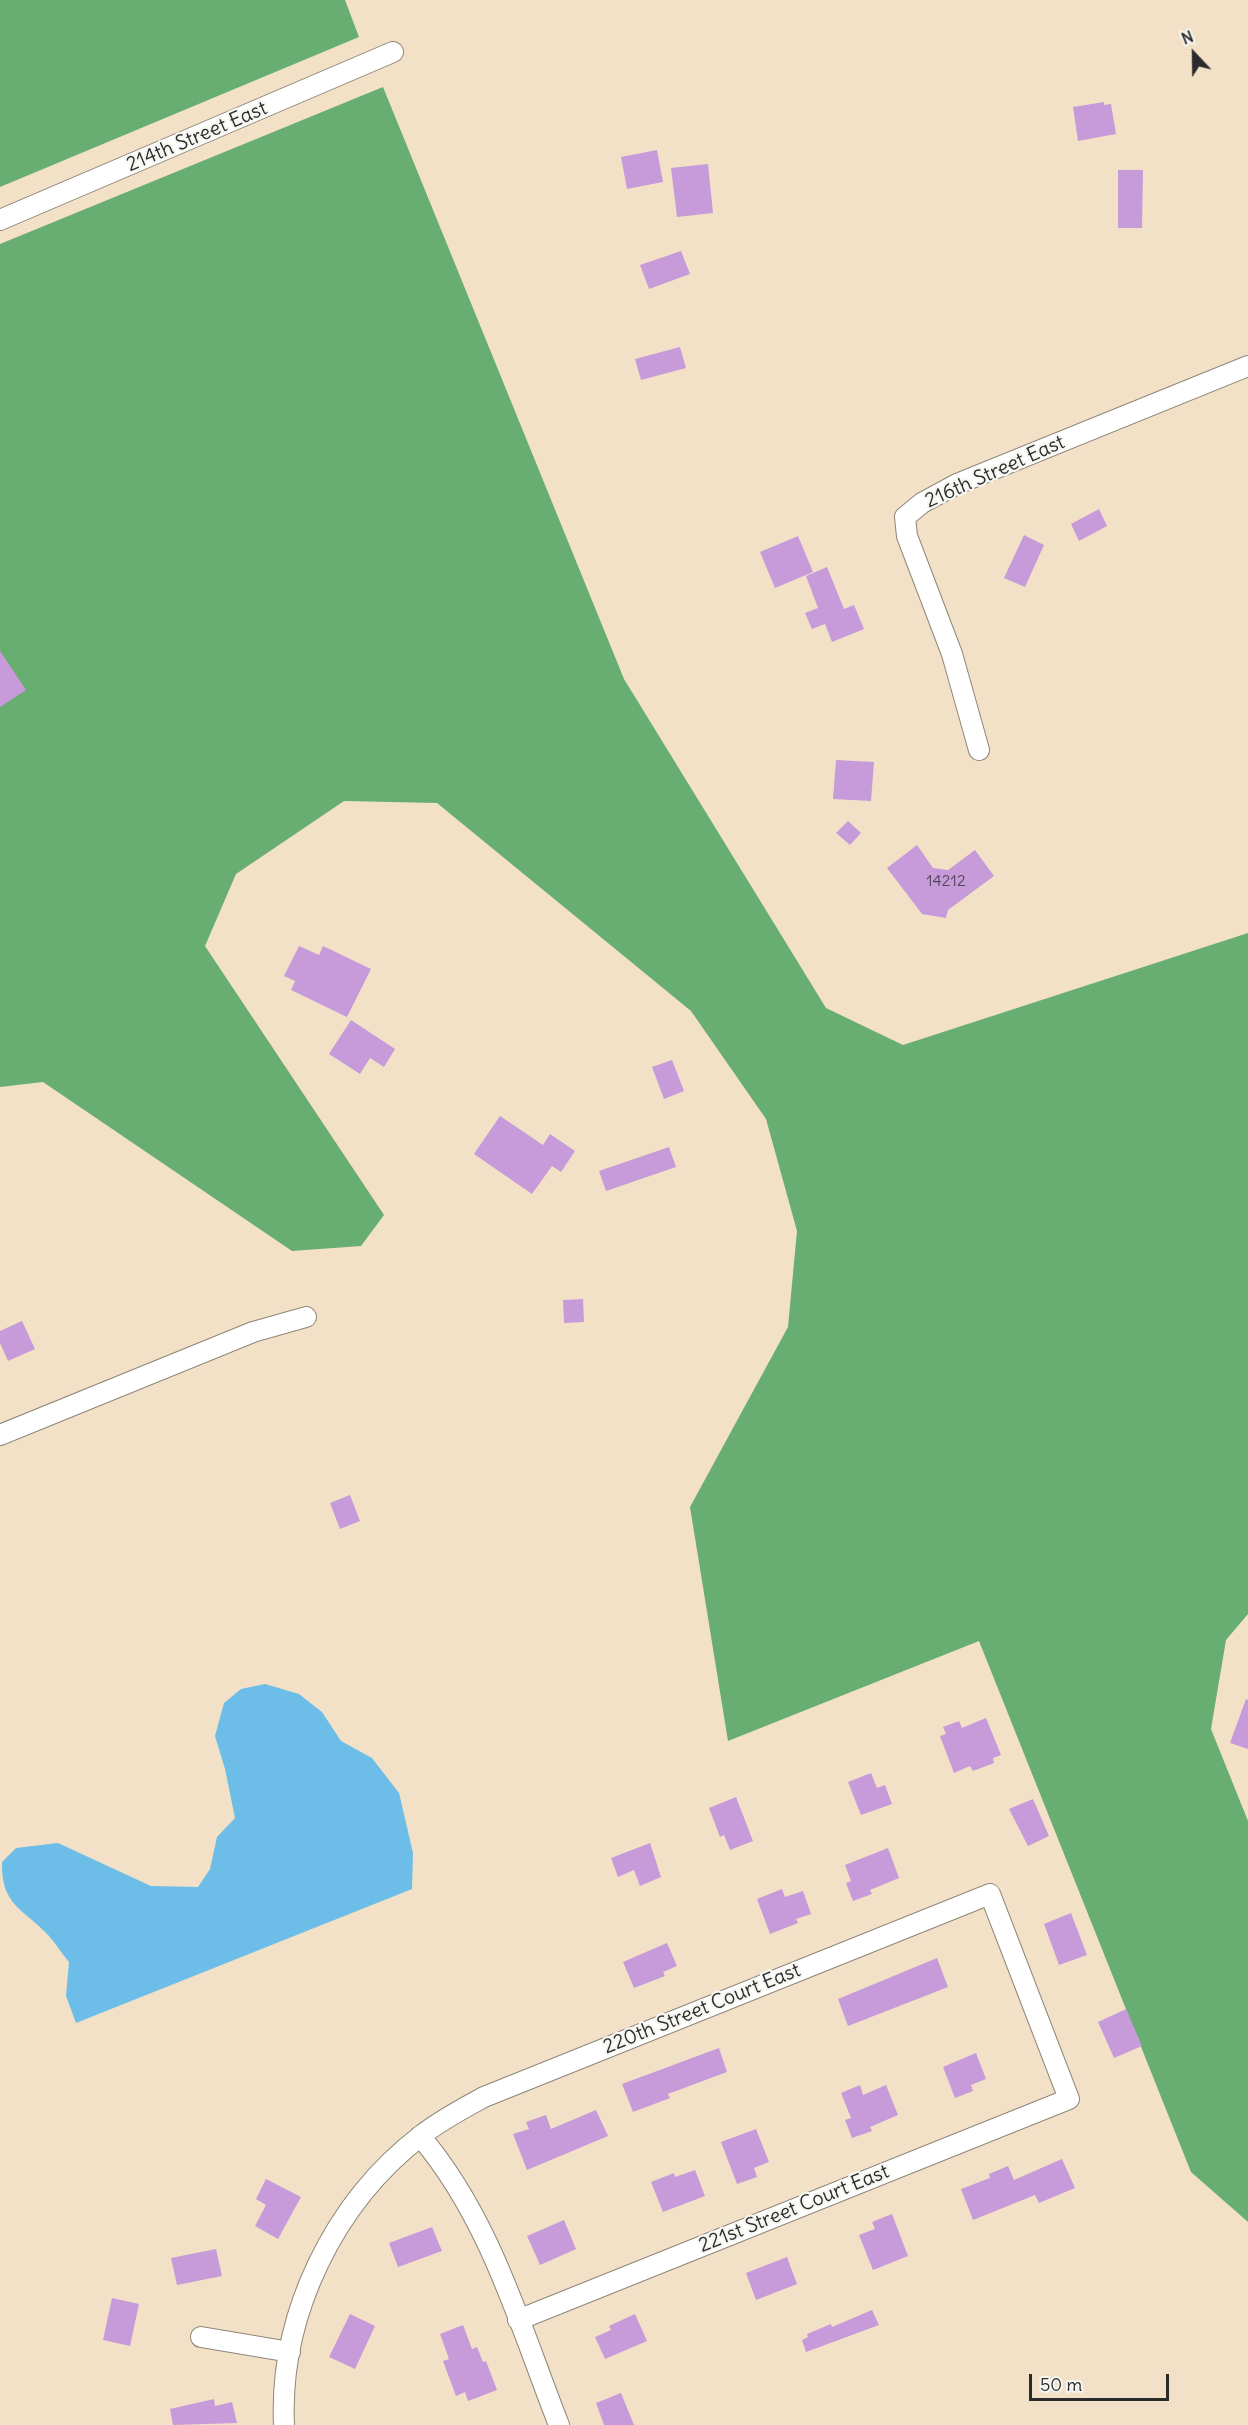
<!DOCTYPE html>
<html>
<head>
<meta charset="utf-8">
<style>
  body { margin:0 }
  #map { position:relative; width:1248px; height:2425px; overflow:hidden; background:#f2e1c7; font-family:Delius,sans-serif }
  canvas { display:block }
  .north { position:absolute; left:1164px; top:24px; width:60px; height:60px; -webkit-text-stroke:4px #f6f6f2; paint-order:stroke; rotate:338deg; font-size:16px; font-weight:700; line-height:24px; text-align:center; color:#2b2b2b }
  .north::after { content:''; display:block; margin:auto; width:21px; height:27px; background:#2b2b2b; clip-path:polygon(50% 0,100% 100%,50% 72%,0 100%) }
  .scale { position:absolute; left:1029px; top:2374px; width:140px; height:27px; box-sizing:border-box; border:3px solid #2b2b2b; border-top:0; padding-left:8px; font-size:18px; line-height:21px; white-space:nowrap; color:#2b2b2b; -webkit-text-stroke:4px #f6f6f2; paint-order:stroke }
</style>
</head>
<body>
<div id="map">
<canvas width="1248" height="2425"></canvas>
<div class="north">N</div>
<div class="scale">50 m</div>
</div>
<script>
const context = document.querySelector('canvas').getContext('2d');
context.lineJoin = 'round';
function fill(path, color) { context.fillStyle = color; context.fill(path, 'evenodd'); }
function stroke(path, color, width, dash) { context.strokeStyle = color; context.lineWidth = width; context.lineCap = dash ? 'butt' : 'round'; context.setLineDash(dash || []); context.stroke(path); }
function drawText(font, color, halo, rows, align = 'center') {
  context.font = font + ' Delius,sans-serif'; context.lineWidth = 4.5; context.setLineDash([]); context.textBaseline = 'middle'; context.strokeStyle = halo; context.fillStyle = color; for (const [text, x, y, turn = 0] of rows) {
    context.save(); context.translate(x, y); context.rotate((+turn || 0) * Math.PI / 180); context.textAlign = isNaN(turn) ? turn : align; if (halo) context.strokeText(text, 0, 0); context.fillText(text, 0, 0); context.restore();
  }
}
fill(new Path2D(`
  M0,0H345L359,37L0,187Z
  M383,87L624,679L826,1008L903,1045L1248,933V1614L1226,1640L1211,1729L1248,1821V2222L1191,2172L979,1641L728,1741L690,1507L788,1327L797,1231L766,1119L691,1011L437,803L344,801L236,874L205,946L384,1215L361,1246L292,1251L43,1082L0,1087V244Z`), '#68ad72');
fill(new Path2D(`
  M265,1684L299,1694L322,1712L341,1741L372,1758L399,1793L413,1853L412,1889L76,2023L66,1996L69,1962C62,1954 56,1944 49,1936C23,1908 1,1906 2,1862L16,1848L58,1843L151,1886L198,1887L210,1869L217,1837L235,1818L225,1769L215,1736L224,1703L241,1689Z`), '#6cbee8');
fill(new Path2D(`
  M1104,102V105L1111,104L1116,134L1078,141L1073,107Z
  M657,150L663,182L627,189L621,157Z
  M708,164L713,213L677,217L671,168Z
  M1118,170H1143L1142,228H1118Z
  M681,251L690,274L649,289L640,265Z
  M680,347L686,368L641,380L635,359Z
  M1099,509L1107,526L1079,541L1071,524Z
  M1024,535L1044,545L1025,587L1004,578Z
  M798,536L813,572L775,588L760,552Z
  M827,567L844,609L854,605L864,629L832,642L825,624L812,629L805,613L818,608L806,576Z
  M0,651L26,690L0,707Z
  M836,760L874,762L871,801L833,799Z
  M848,821L861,833L850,845L836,833Z
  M917,845L933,868L948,870L975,850L994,876L948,910L946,918L922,914L887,868Z
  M299,946L319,955L323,946L371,969L347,1017L291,990L295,981L284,976Z
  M351,1020L395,1049L384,1067L370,1058L360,1074L329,1054Z
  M672,1060L684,1091L664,1099L652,1067Z
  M500,1116L543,1145L550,1134L575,1151L561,1172L552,1166L532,1194L474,1154Z
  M669,1147L676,1167L606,1191L599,1171Z
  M583,1299L584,1322L564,1323L563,1300Z
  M22,1321L35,1349L8,1361L0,1343V1331Z
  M350,1495L360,1521L340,1529L330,1503Z
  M1246,1699L1248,1700V1749L1230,1743Z
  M986,1718L1001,1755L993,1758L994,1763L973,1771L970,1766L954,1773L940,1736L946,1734L943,1727L959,1721L962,1728Z
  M871,1773L877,1788L885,1785L892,1804L861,1815L848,1782Z
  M736,1797L753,1841L730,1850L724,1835L720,1837L709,1808Z
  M1033,1799L1049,1836L1028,1846L1009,1809Z
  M650,1843L661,1877L640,1886L634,1870L618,1877L611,1858Z
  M888,1848L899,1878L870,1890L872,1894L853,1901L846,1883L851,1881L845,1865Z
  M782,1889L785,1897L803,1891L811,1914L796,1919L798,1923L770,1934L757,1899Z
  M1071,1913L1087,1955L1059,1965L1044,1924Z
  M667,1943L677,1966L663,1972L665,1976L634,1988L623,1962Z
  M937,1958L948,1987L848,2026L838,1999Z
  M1126,2009L1142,2046L1114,2058L1098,2022Z
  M719,2048L727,2072L668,2094L670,2098L633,2112L622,2084Z
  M976,2053L986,2079L971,2085L973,2091L955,2098L943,2067Z
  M860,2085L863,2095L886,2085L898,2115L870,2127L872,2131L852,2138L845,2120L851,2118L841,2093Z
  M596,2110L608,2136L527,2170L513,2134L529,2129L526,2122L546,2115L551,2129Z
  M756,2129L769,2162L754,2168L757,2177L737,2184L721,2142Z
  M1062,2159L1075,2188L1039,2203L1035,2195L973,2220L961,2189L990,2178L989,2174L1008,2166L1014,2180Z
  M695,2170L705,2196L663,2212L651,2182L674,2173L675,2177Z
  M266,2179L301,2197L278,2239L255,2226L266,2205L256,2199Z
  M892,2214L908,2256L873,2270L859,2235L875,2229L872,2222Z
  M564,2220L576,2249L540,2265L527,2236Z
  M432,2227L442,2251L398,2267L389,2243Z
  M216,2249L222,2276L177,2285L171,2258Z
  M787,2257L797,2284L756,2300L746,2273Z
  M112,2298L139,2304L130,2346L103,2340Z
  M872,2310L879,2325L806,2352L802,2340L808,2337L807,2334L831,2324L832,2327Z
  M350,2314L375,2326L355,2369L329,2357Z
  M635,2314L647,2341L605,2359L595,2337L611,2330L609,2326Z
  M463,2325L472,2349L477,2347L483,2362L486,2361L497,2390L468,2401L465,2392L456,2396L443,2361L449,2359L440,2334Z
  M621,2393L634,2425H604L596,2403Z
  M214,2399L215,2406L232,2402L237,2423L173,2425L170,2409Z`), '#c79ada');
const minor = new Path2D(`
  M0,220L393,52
  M979,750L952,654L907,536L905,517L922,503L957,484L1248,366
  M0,1435L253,1332L306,1317
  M420,2136C490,2218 520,2326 559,2425
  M201,2337L290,2352
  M284,2425C279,2315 334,2202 422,2135C441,2120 462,2109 484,2097L990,1894L1069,2099L518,2320`);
stroke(minor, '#8e8679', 22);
stroke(minor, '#fff', 20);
drawText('16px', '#524757', null, [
  ["14212",946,881]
]);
drawText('20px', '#2b2b2b', '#f6f6f2', [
  ["214th Street East",197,137,-23],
  ["216th Street East",995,472,-24],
  ["220th Street Court East",702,2009,-22],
  ["221st Street Court East",794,2209,-22]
]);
</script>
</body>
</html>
